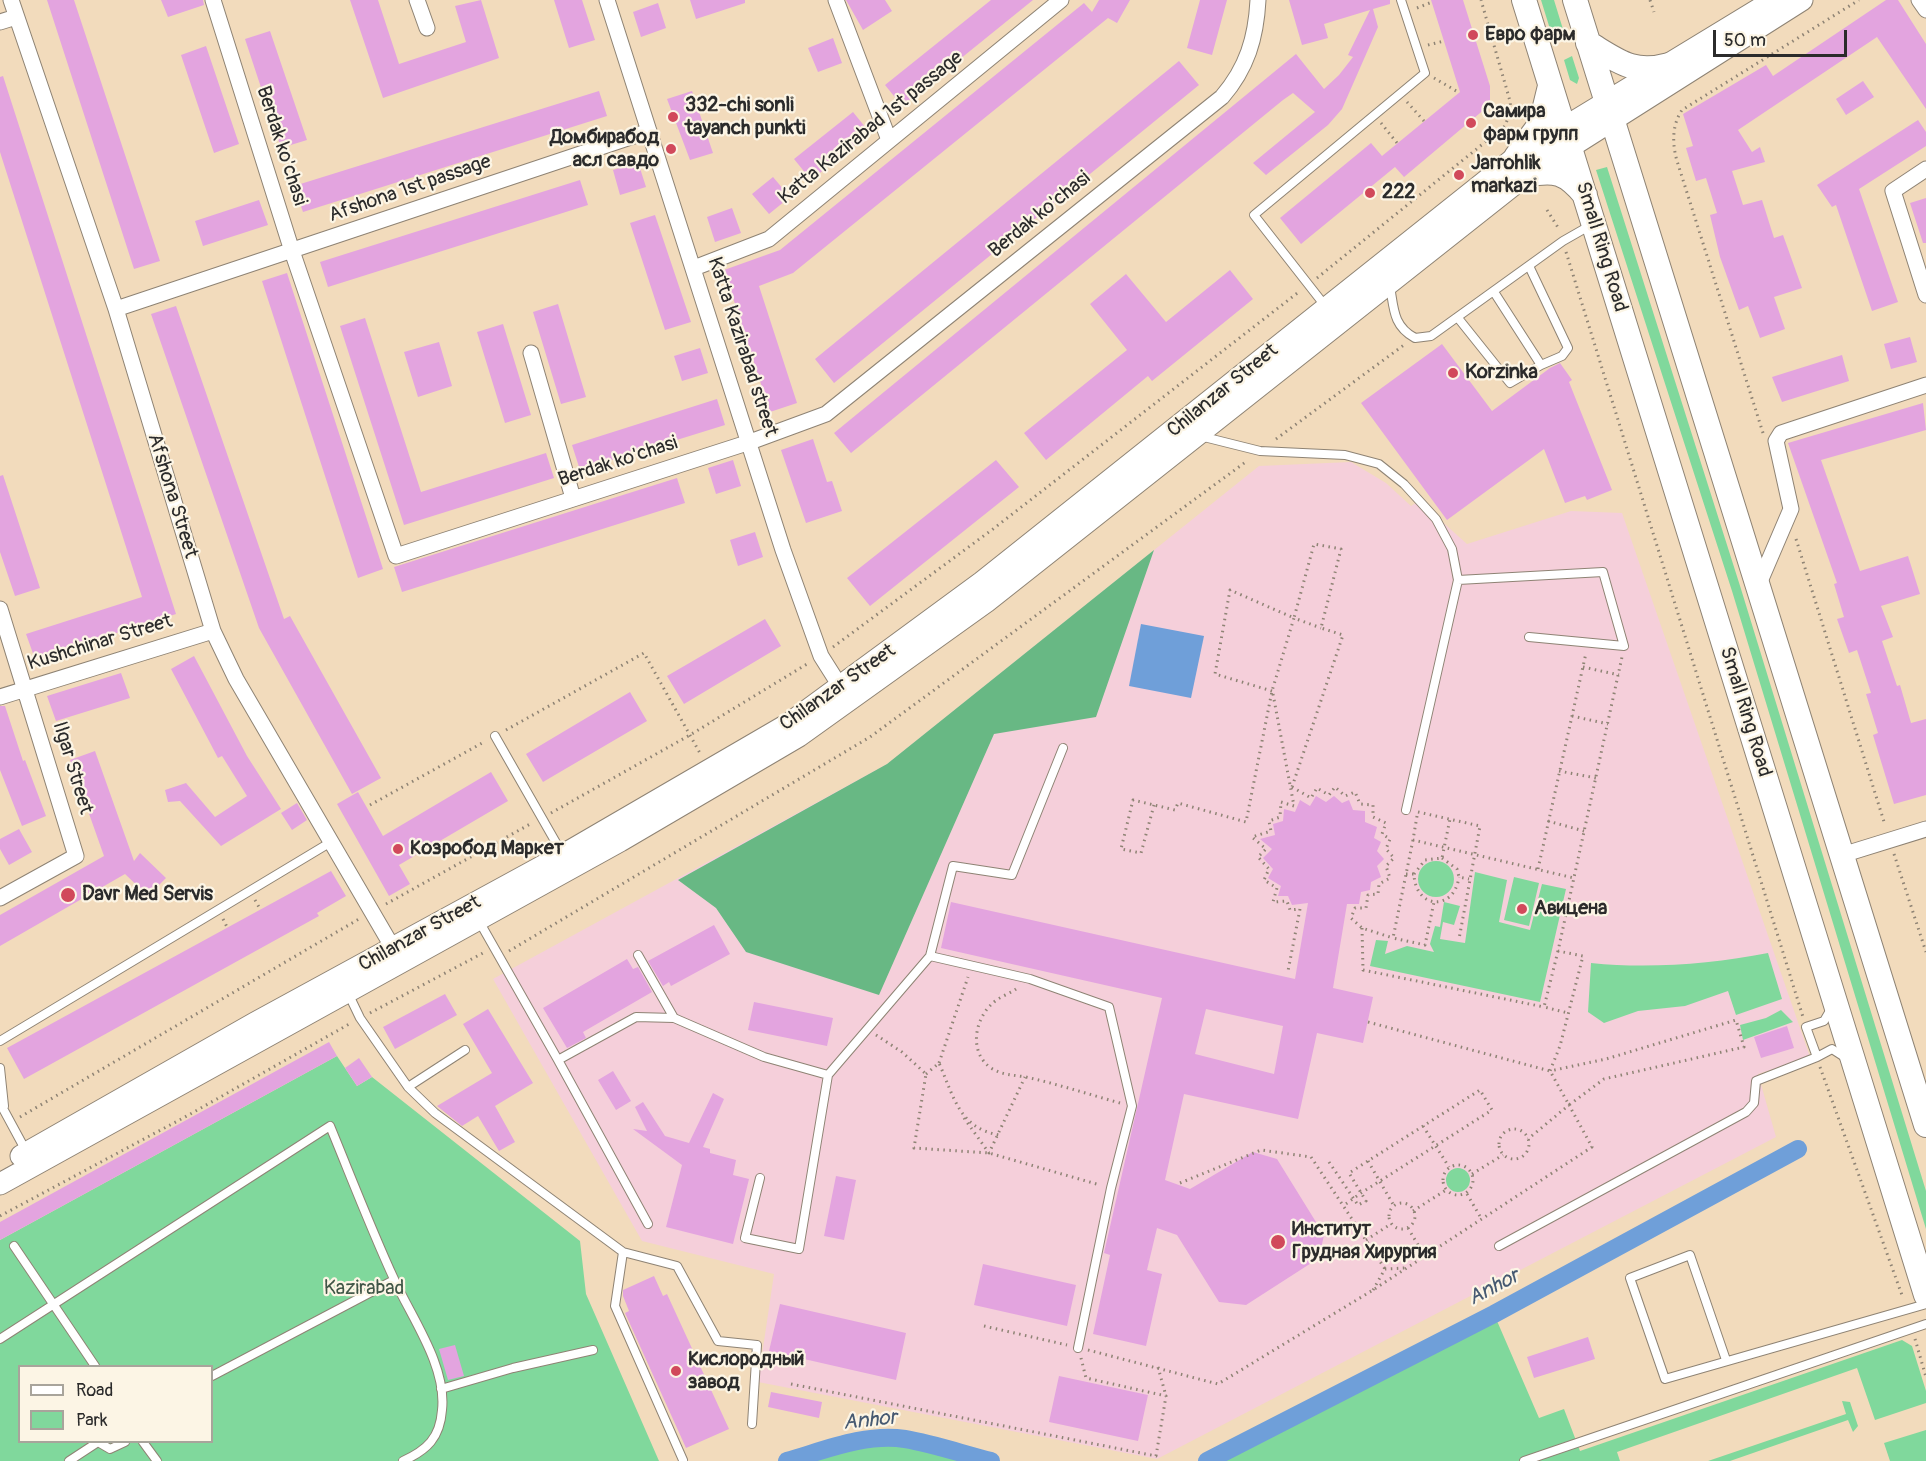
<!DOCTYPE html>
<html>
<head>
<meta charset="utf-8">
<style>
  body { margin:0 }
  #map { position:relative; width:1926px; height:1461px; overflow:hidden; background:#f2dbbc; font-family:Pangolin,sans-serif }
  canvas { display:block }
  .legend { position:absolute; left:18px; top:1365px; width:195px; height:78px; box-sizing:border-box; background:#fcf5e5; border:2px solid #a8a49b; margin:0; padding:8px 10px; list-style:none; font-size:18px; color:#2b2b2b }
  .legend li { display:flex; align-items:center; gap:12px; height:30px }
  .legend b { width:30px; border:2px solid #a8a49b }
  .scale { position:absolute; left:1713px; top:30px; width:134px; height:27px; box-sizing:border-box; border:3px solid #2b2b2b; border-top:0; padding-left:8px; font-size:18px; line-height:21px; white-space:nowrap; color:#2b2b2b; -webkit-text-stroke:4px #fcf5e5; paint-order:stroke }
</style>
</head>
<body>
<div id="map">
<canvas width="1926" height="1461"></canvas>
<ul class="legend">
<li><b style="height:8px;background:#fff"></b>Road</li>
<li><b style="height:16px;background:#80d89c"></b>Park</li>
</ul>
<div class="scale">50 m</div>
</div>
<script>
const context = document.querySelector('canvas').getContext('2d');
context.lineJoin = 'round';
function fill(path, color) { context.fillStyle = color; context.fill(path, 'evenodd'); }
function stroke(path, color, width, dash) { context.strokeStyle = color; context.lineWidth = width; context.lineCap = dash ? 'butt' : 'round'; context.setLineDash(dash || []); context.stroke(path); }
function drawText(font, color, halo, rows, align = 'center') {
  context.font = font + ' Pangolin,sans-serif'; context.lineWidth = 4.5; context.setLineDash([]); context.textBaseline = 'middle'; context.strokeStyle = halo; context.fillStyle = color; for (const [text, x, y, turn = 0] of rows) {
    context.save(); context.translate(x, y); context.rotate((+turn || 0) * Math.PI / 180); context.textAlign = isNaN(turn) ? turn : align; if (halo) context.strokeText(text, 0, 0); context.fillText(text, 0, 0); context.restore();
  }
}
fill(new Path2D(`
  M1351,462L1386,483L1411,506L1419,501L1467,544L1571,511L1622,513L1810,1057L1758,1074L1776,1137L1157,1459L758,1382L774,1274L642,1241L493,979L887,764L1259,466Z`), '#f5cfda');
fill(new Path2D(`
  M1541,0H1554L1566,39L1554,42Z
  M1572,56L1579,78L1577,84L1570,80L1564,60Z
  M1607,167L1741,589L1926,1191V1229L1732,591L1596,170Z
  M1418 879a18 18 0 1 1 36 0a18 18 0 1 1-36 0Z
  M1475,872L1507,880L1499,922L1530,930L1542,884L1566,889L1540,1002L1370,966L1376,940L1388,941L1385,954L1407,946L1434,952L1430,944L1435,926L1440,927L1444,902L1460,906L1454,925L1443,922L1440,939L1465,943Z
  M1514,877L1539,883L1529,926L1504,920Z
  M1768,953L1782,999L1736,1015L1728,991L1685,1006L1638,1011L1604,1023L1588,1012L1591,963C1649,969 1711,964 1768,953Z
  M1781,1010L1793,1022L1743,1040L1740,1025L1766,1018Z
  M337,1056L357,1086L372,1077L580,1241L586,1294L659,1461H0V1240ZM20,1366H212V1442H20Z
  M1446 1180a12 12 0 1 1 24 0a12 12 0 1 1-24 0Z
  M1494,1314L1539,1418L1564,1409L1580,1451L1902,1340L1912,1346L1926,1391V1403L1875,1420L1857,1368L1617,1452L1620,1461H1207Z
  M1842,1401L1850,1402L1858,1426L1853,1432L1848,1420L1730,1461H1708L1846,1414Z
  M1926,1430V1461H1890L1884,1443Z
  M880,1439H904L991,1461H787L858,1441Z`), '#80d89c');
fill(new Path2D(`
  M1154,550L1096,717L994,734L879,995L746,952L716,908L678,880L887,764Z`), '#68b884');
fill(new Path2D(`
  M1141,624L1204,636L1191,698L1129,686Z`), '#6f9fd9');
stroke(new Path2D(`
  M787,1461C825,1450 866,1433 905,1439C934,1444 963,1454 991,1461
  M1207,1461L1494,1314L1798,1149`), '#6f9fd9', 18);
fill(new Path2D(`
  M47,0H74L160,261L134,269Z
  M161,0H203L204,5L168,17Z
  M350,0H378L399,64L466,42L455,6L481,0L499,58L383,98Z
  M554,0H582L595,40L569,48Z
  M690,0H745V3L696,19Z
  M846,0H885L892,11L863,30Z
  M991,0H1033L902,106L885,85Z
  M1099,0H1130L1117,23L1108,18L793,273L759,286L797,403L770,412L724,270L780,250L1084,3L1092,12Z
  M1200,0H1227L1212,55L1187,48Z
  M1289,0H1390V4L1373,9L1378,27L1342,109L1328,125L1266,175L1253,163L1315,112L1293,93L1283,100L851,453L834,433L1296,54L1324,89L1339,75L1353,57L1348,55L1370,10L1324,24L1328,38L1302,45Z
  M1431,0H1463L1490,86V100L1486,108L1404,177L1395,167L1301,244L1280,218L1371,143L1382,156L1460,92Z
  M1886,0H1898L1926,44V109L1877,37L1738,130L1752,152L1760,147L1765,162L1732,171L1743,205L1762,200L1774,238L1783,235L1802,288L1774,297L1785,329L1760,338L1748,306L1739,310L1720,257L1710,215L1717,213L1706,178L1696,181L1686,148L1693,146L1683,114L1766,65L1773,76Z
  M658,3L666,28L641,37L633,12Z
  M270,31L307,140L281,148L245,39Z
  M833,38L842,63L818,72L808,48Z
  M206,46L239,144L214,153L181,55Z
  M1179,61L1199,85L834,383L815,359Z
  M3,76L176,614L35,659L26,634L142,597L0,152V77Z
  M1863,81L1874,97L1846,115L1836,99Z
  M599,91L607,116L303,212L294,186Z
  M692,91L713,153L690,160L667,99Z
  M853,112L870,133L811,180L794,159Z
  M1918,120L1926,132V146L1859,189L1898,302L1872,311L1836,205L1832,207L1817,185Z
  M638,162L646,187L620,195L613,170Z
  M773,177L790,197L769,214L752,194Z
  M580,180L588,205L328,287L320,262Z
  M1926,198V243H1923L1910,203Z
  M259,200L268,225L203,246L195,221Z
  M732,208L741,233L715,242L707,217Z
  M655,215L691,322L665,330L630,223Z
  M1230,270L1253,299L1152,381L1148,376L1046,460L1024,433L1127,350L1090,304L1126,274L1166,322Z
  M287,273L383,569L358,578L262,281Z
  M558,304L586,397L561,404L533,312Z
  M176,306L284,619L290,616L381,778L352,794L259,628L151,314Z
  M365,318L421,492L546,453L554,478L404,525L340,326Z
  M503,324L531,415L505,423L477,332Z
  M1910,337L1917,362L1891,369L1884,344Z
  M439,342L452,386L418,397L404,352Z
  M1442,344L1492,411L1550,368L1560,363L1572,380L1569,382L1612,490L1587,500L1585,496L1565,503L1544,449L1447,520L1361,403Z
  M700,348L708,373L682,381L674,356Z
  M1842,355L1849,381L1782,402L1772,377Z
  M717,399L725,425L580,470L572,445Z
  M1923,403L1926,430L1821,460L1860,571L1908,556L1920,594L1881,606L1893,637L1882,641L1897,686L1900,685L1911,723L1926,719V795L1894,804L1873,735L1878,733L1866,694L1871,693L1857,650L1849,653L1837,619L1844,617L1834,584L1837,583L1788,443Z
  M813,439L827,482L832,481L842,511L806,523L781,450Z
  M733,460L741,486L716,494L708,468Z
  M996,460L1019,487L870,606L847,578Z
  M3,475L40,588L15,596L0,552V476Z
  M677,478L685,503L402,592L394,567Z
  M755,532L763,557L738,566L730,540Z
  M765,619L781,646L684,704L667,676Z
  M194,656L247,756L281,809L221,846L180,801L168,802L165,790L186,783L215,817L247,796L222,756L218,758L171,669Z
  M121,673L130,698L56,721L47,696Z
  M630,692L647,721L543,782L526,754Z
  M0,706H5L23,761L25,760L46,816L22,826L0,770Z
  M95,751L134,861L140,853L166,878L148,896L125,874L0,946V915L104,856L70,760Z
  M491,772L508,801L399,865L410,884L389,896L337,804L358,792L383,836Z
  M1316,796L1326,802L1334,796L1342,803L1349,800L1353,810L1365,811V822L1377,827L1374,838L1381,842L1377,851L1384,859L1377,866L1381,877L1371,882L1370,890L1361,892L1359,904H1347L1333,988L1373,997L1363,1043L1317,1033L1298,1119L1184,1094L1165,1180L1190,1189L1253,1152L1277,1159L1324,1235L1319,1258L1246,1305L1219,1302L1177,1235L1157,1228L1147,1270L1162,1274L1146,1346L1093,1334L1110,1255L1104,1253L1162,998L941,948L951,902L1295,979L1308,903L1292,905L1288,896H1278L1281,886L1268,878L1273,869L1263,858L1272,849L1260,839L1275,835L1273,824L1283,821L1284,809L1295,812L1300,800L1310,806ZM1206,1009L1283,1026L1274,1074L1195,1054Z
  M297,803L307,820L292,830L281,813Z
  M19,829L32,852L9,865L0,849V839Z
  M331,871L346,896L317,913L319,916L24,1079L7,1048Z
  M714,925L730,954L671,986L669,982L663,986L648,961Z
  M627,959L633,969L638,967L652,992L583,1032L586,1038L567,1048L543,1008Z
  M445,994L457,1015L395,1049L383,1027Z
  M754,1002L833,1018L827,1046L748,1030Z
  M488,1009L533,1083L495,1106L515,1142L499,1151L478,1116L462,1126L437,1106L492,1073L463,1024Z
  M1787,1026L1794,1048L1761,1058L1754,1037Z
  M329,1042L337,1056L0,1240V1222Z
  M359,1058L372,1077L357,1086L345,1068Z
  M613,1071L631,1101L616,1110L598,1080Z
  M713,1093L724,1099L703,1147L710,1149V1153L736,1160L733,1175L749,1179L733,1244L666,1227L682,1165L633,1129L647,1131L635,1107L643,1102L665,1136L689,1143Z
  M836,1176L856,1180L844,1240L824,1236Z
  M983,1264L1076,1285L1067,1326L974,1305Z
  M654,1276L663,1296L667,1294L729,1429L686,1448L625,1313L629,1311L623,1296V1290Z
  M780,1304L906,1333L896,1380L769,1351Z
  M1588,1337L1595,1359L1534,1378L1527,1357Z
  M455,1345L464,1376L448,1380L439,1349Z
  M1059,1376L1148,1395L1138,1441L1049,1422Z
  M771,1392L822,1402L819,1418L768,1407Z`), '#e3a4df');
const service = new Path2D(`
  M1390,286C1394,309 1393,326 1415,338L1431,336L1563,241L1591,225
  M1494,292L1541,365
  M1326,307L1254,215L1425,73L1401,0
  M1458,318L1510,383L1541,365L1562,356L1568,348L1529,266
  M1200,436L1260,451L1345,455L1379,464L1404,484L1436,519L1452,549L1458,580L1406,810
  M1458,580L1603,572L1624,646L1529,637
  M495,736L563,855
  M479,921L558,1060L636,1017L674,1018L764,1057L828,1075
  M638,955L674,1018
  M930,956L953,866L1012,875L1063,748
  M348,993L360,1018L408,1087L465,1050
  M1831,1009L1824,1021L1806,1027L1817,1057L1832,1049L1846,1058
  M0,1041L331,842
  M558,1060L648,1224
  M0,1068L4,1106
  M408,1087L435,1113L623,1252L677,1266L718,1341L757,1345L752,1424
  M0,1103L26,1151
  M760,1178L745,1238L799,1249L828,1075L930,956L1030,979L1109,1007L1132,1106L1111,1188L1078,1348
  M14,1246L95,1366
  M1499,1246L1746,1112L1754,1103L1756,1081L1817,1057
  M623,1252L615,1306L683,1460
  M0,1339L330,1126C351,1177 371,1229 394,1279C411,1317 447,1366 442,1410C440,1438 427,1450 403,1461
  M1726,1360L1690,1255L1630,1278L1665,1379L1926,1304
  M212,1376L394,1280
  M441,1389L513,1368L593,1350
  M143,1442L157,1461
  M69,1461L98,1442L110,1449L125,1442
  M1524,1461L1926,1324`);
const minor = new Path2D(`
  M11,0L116,309L213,631L236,679L393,948
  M213,0L292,251L396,556L750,442L826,414L1222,97C1247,68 1256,38 1258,0
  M417,0L427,28
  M607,0L783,550L821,656L845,694
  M836,0L889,140
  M1919,0L1926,10
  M0,22L16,17
  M1926,169L1893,191L1926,295
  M694,268L769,239L1061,0
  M116,309L649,131
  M531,353L573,498
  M1758,586L1791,509L1776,441L1781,433L1926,385
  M0,609L76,856L0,898
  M0,697L213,631
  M1842,855L1926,829`);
const secondary = new Path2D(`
  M21,1156L255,1023L563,855L790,723L982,582L1516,157L1774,0
  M0,1184L620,841L799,736L986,602L1526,175L1802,0`);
const trunk = new Path2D(`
  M1524,0L1926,1295
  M1575,0L1926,1125
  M1588,43C1618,61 1633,75 1669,65
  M1516,157L1541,123L1550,86
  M1526,175C1555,169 1566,172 1585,195`);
stroke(service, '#8e8374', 10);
stroke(minor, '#8e8374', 17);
stroke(secondary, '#8e8374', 23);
stroke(trunk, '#8e8374', 26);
stroke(new Path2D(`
  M1650,0L1654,12
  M1417,8L1432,2
  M1428,45L1444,41
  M1434,78L1458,92
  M1407,102L1424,121
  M1381,123L1397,143
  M1547,210L1559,229
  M1566,252L1803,1017
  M1317,278L1505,126L1511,110L1510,101L1481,0
  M1763,433L1677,161C1672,143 1672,125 1682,110L1859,0
  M1276,439L1404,345
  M1796,539L1885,825
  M833,647L993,529L1300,291
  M1583,667L1619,675
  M1272,691L1215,674L1230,590L1294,618L1314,544L1341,549L1321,628L1343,635L1292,787
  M1273,694L1294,806L1281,802L1280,817L1269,821L1271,831L1252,837L1266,849L1258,857L1269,869L1264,880L1277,888L1273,902L1287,901L1290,910L1300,909L1288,971
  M1572,716L1608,724
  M506,730L644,653L701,755
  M1559,771L1596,778
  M1292,787L1311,798L1317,788L1329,795L1335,787L1345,796L1355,792L1360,804L1373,805V817L1386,823L1382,834L1390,839L1386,849L1394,858L1386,866L1390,878L1379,884L1378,894L1368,895L1366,908H1355L1351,918L1362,928L1393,938
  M370,805L484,742
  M1154,805L1141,853L1121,849L1133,800L1175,810L1178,803L1246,822L1272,691L1294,618L1321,628
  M1418,812L1480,826L1459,939
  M551,813L690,735L807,664
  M1417,816L1413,840L1574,878
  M1548,821L1584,831
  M1413,840L1393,938L1425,945L1434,902
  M1894,854L1926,952
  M1442,858L1457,869L1459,877L1469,879
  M1538,869L1586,653
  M1406,874H1414C1415,909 1454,912 1459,877
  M1414,874L1425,860L1442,858L1450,819
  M255,900L260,909
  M386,904L532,823
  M223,919L227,927
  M1362,928L1363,970L1544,1007
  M509,951L870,737L1247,461
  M1558,951L1544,1007L1568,1013
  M1016,989C1009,994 999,997 993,1003C975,1018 968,1052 991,1068C1002,1075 1013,1075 1026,1077C1057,1084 1088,1094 1120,1103
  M370,1013L483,953
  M1368,1022L1550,1071L1569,1105L1604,1079L1744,1047L1736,1020L1606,1059L1550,1071L1560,1046L1583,956L1558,951L1622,657
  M876,1035L902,1052L926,1074L914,1148L989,1153L1100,1185
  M939,1063L968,977
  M1820,1067L1903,1298
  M926,1074L939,1063C954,1097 959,1128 999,1135
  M20,1117L359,919
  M964,1118L989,1153L1025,1077
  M1423,1126L1449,1167
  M1499 1144a15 15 0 1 1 30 0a15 15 0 1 1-30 0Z
  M1368,1161L1394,1206
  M1329,1162L1358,1205L1366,1201L1349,1173L1480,1090L1492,1110L1361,1193L1343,1206
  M1443 1180a15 15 0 1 1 30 0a15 15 0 1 1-30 0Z
  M1472,1174L1503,1155
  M1180,1183L1261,1150L1311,1157L1385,1269
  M1467,1194L1481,1218
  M1389 1216a13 13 0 1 1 26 0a13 13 0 1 1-26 0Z
  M1413,1211L1446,1190
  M0,1216L185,1117L351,1023
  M1408,1228L1424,1255
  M1366,1240L1391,1224
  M1373,1290L1385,1269L1405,1268
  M984,1326L1067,1345
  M1915,1339L1926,1377
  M1088,1350L1218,1384L1373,1290L1592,1147L1569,1105L1528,1139
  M1158,1367L1166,1396
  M791,1384L1156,1456L1166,1396L1086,1378L1081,1358`), '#8e8374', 3, [1.5, 4.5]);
stroke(service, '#fff', 8);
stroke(minor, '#fff', 15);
stroke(secondary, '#fff', 21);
stroke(trunk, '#fff', 24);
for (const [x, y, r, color] of [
  [1473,35,6,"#d1495b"],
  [673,117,6,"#d1495b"],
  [1471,123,6,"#d1495b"],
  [671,149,6,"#d1495b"],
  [1459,175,6,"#d1495b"],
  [1370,193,6,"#d1495b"],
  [1453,373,6,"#d1495b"],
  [398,849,6,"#d1495b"],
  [68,895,8,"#d1495b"],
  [1522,909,6,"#d1495b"],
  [1278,1242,8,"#d1495b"],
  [676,1371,6,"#d1495b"]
]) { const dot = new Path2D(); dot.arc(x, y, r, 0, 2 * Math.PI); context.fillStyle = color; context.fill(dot); stroke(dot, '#fcf5e5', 2); }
drawText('bold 20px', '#2b2b2b', '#fcf5e5', [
  ["Евро фарм",1485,35],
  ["332-chi sonli",685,106],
  ["tayanch punkti",685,129],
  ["Самира",1483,112],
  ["фарм групп",1483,135],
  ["Домбирабод",659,138,"right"],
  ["асл савдо",659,161,"right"],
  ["Jarrohlik",1471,164],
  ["markazi",1471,187],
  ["222",1382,193],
  ["Korzinka",1465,373],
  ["Козробод Маркет",410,849],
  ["Davr Med Servis",82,895],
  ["Авицена",1534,909],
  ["Институт",1292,1230],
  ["Грудная Хирургия",1292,1253],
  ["Кислородный",688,1360],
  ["завод",688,1383]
], 'left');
drawText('20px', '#2b2b2b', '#fcf5e5', [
  ["Katta Kazirabad 1st passage",871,128,-39],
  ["Berdak ko'chasi",281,146,72],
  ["Afshona 1st passage",410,189,-19],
  ["Berdak ko'chasi",1040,215,-39],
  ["Small Ring Road",1601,247,73],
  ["Katta Kazirabad street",742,347,72],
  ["Chilanzar Street",1223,391,-39],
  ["Berdak ko'chasi",618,462,-18],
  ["Afshona Street",172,496,73],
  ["Kushchinar Street",100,643,-17],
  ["Chilanzar Street",838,688,-35],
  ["Small Ring Road",1745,712,73],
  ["Ilgar Street",72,768,73],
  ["Chilanzar Street",420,934,-29]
]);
drawText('20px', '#405647', '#fcf5e5', [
  ["Kazirabad",364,1289]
]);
drawText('italic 21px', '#465971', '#fcf5e5', [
  ["Anhor",1494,1288,-28],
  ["Anhor",870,1421,-6]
]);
</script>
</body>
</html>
